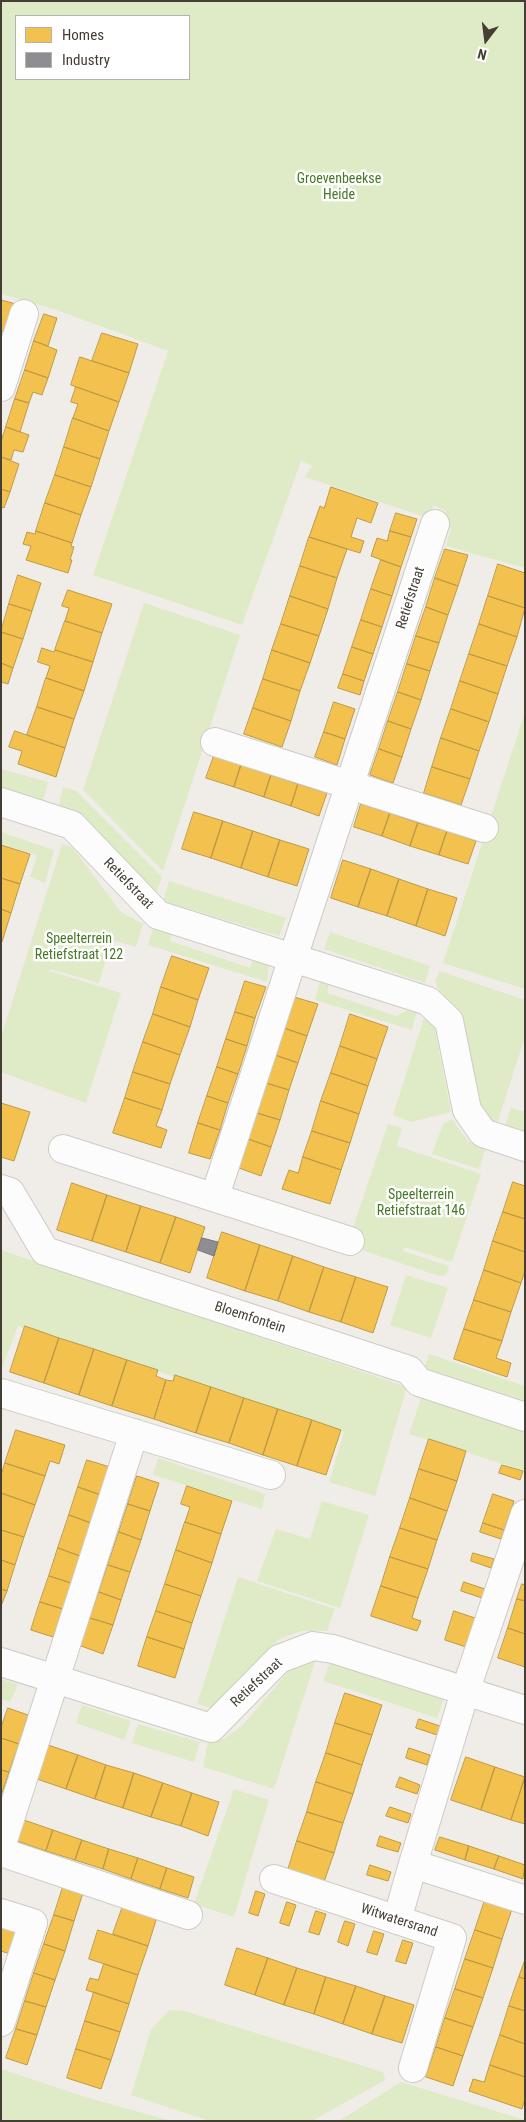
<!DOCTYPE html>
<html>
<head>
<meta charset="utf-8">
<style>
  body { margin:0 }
  #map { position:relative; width:526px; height:2122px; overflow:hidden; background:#f0ede8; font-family:"Roboto Condensed",sans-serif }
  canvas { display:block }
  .frame { position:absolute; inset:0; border:2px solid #453e34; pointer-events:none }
  .legend { position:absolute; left:15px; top:15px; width:175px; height:65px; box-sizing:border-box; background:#fff; border:1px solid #b5b2ae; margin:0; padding:6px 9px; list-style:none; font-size:15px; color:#453e34 }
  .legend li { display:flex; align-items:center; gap:10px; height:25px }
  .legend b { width:25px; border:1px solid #b5b2ae }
  .north { position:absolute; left:461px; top:15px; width:50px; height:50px; -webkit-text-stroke:4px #fff; paint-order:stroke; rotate:195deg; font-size:14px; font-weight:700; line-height:20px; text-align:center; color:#453e34 }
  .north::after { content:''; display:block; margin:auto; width:18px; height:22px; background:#453e34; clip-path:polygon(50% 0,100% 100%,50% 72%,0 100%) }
</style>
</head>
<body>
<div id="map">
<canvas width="526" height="2122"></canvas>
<div class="frame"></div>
<ul class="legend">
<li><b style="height:14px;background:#f2c14e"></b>Homes</li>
<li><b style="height:14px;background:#8d8d92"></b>Industry</li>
</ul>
<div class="north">N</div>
</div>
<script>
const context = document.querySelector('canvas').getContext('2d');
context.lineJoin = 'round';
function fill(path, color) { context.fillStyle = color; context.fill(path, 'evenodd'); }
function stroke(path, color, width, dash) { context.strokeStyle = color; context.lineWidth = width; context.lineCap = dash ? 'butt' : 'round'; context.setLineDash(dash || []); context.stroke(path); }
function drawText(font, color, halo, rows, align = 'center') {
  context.font = font + ' "Roboto Condensed",sans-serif'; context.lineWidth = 5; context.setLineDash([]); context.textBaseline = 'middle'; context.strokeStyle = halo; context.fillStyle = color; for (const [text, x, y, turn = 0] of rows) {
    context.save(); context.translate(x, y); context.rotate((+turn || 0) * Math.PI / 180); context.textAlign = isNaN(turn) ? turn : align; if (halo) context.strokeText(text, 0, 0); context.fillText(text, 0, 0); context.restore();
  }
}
fill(new Path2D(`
  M1,1H525V568L446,546L451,528L441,524L446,511L433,505L431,519L305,477L312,466L301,461L242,625L93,575L168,351L54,309L1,294ZM16,16H189V79H16Z
  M144,603L240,635L163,871L83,790Z
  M525,712V989L443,963Z
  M1,769L48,782L43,802L1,789Z
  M63,787L77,791L162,877L155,897L71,809L59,806Z
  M1,832L54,850L45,883L30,877L37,855L1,844Z
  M62,844L73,848L121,912L143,924L136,947L112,940L99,983L50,969V971L121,993L86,1103L1,1072V1037Z
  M169,881L286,918L279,936L163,901Z
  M154,925L172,930L170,941L250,968L254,957L269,963L267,982L148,945Z
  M330,932L430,966L425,983L324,949Z
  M440,971L525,1000V1037L497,1124L486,1118L479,1103L462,1017L437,987L435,981Z
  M320,982L328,985V993L396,1016L410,1009L417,1012L412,1030L315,1000Z
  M424,1018L434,1024L451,1112L411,1122L393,1115Z
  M511,1108L525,1112V1133L505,1126Z
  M452,1119L468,1141L486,1148L479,1169L432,1154L443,1124Z
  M388,1124L402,1128L397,1146L481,1174L452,1262L404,1247L403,1251L449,1266L446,1275L439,1276L347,1245Z
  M1,1250L407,1387L375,1496L329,1482L344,1432L18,1326L1,1370Z
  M406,1275L448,1288L431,1338L390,1325Z
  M429,1354L525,1386V1411L423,1373Z
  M424,1390L525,1423V1471L409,1434Z
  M158,1458L265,1494L262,1509L153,1475Z
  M322,1501L369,1515L340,1608L257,1581L276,1529L310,1539Z
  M238,1577L335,1609L327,1631H301L279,1639L212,1708L197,1704Z
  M316,1659L274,1789L203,1767L208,1742L225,1738L242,1726L293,1666Z
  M331,1660L444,1698L437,1718L323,1681Z
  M1,1679L18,1684L10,1702L1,1699Z
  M82,1705L131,1721L124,1740L76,1723Z
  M138,1724L200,1742L194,1762L132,1743Z
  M234,1789L269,1800L234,1917L194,1904Z
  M169,2010L184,2011L383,2072L385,2080L312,2121H210L131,2095L151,2030Z
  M1,2069L85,2097L172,2121H1Z
  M401,2082L525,2120V2121H339Z`), '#deebc6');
const homes = new Path2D(`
  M1,300L16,304L6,332L1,331Z
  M44,314L57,318L48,346L34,341Z
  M102,333L138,344L129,373L92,361Z
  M34,341L57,350L48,378L25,370Z
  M80,357L129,373L119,402L71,385Z
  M25,370L48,378L42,395L33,392L29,403L15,399Z
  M76,387L119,402L109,431L73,418L78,404L71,402Z
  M15,399L29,403L20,432L6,427Z
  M73,418L109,431L100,459L64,447Z
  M6,427L29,435L23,452L14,450L11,460L1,457V442Z
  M64,447L100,459L91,487L55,475Z
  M1,457L19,464L10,492L1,489Z
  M55,475L91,487L81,515L45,503Z
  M331,487L378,503L371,523L357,518L351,537L364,541L360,553L309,537L320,506L324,508Z
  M1,489L10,492L4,508L1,507Z
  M45,503L81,515L72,543L36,531Z
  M396,513L417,519L411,537L390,531Z
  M36,531L72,543L71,546L74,547L70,560H72L68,573L26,560L31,546L23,544L27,532L35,534Z
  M390,531L411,537L401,567L371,556L377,538L387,541Z
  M309,537L347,549L337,578L300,566Z
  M445,549L468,555L458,586L435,578Z
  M381,560L401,567L392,596L371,589Z
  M498,564L525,573V608L488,596Z
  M300,566L337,578L328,609L290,596Z
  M18,575L41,583L32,611L9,604Z
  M435,578L458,586L448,615L426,607Z
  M371,589L392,596L382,627L361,620Z
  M68,590L112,604L102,633L65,621L69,608L62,606Z
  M290,596L328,609L319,636L281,624Z
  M488,596L525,608L517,637L479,624Z
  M9,604L32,611L23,639L1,632Z
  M426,607L448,615L439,643L416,636Z
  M361,620L382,627L373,654L352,647Z
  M65,621L102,633L93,662L55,650Z
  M281,624L319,636L310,663L272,650Z
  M479,624L517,637L507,666L469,654Z
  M1,632L23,639L13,668L1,663Z
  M416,636L439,643L430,671L407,664Z
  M352,647L373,654L364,681L343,674Z
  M42,648L54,652L55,650L93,662L84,691L46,678L50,666L38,662Z
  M272,650L310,663L300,691L263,679Z
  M469,654L507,666L498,694L460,681Z
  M1,663L13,668L8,684L1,682Z
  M407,664L430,671L421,700L398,692Z
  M343,674L364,681L360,695L338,688Z
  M46,678L84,691L74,719L37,707Z
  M263,679L300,691L291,721L253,708Z
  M460,681L498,694L489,722L451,709Z
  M398,692L421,700L411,729L388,721Z
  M334,702L355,709L345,739L324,732Z
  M37,707L74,719L65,748L27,735Z
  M253,708L291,721L282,747L244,734Z
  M451,709L489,722L479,751L441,738Z
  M388,721L411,729L402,757L379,749Z
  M15,731L65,748L56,777L18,764L22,751L9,747Z
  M324,732L345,739L337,765L315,757Z
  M441,738L479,751L470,779L432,767Z
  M379,749L402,757L393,783L370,775Z
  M214,756L241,765L234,787L206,778Z
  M241,765L271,775L264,797L234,787Z
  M432,767L470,779L461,805L424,793Z
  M271,775L298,784L291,806L264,797Z
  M298,784L327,793L319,816L291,806Z
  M361,804L390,813L382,836L354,827Z
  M194,812L223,821L211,858L182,849Z
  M390,813L418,823L410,846L382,836Z
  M223,821L253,831L241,868L211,858Z
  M418,823L447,831L439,855L410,846Z
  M253,831L280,840L268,877L241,868Z
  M447,831L476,841L468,864L439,855Z
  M280,840L309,849L297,886L268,877Z
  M1,845L30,854L20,884L1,878Z
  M343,860L371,869L358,907L331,898Z
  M371,869L399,879L387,916L358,907Z
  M1,878L20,884L11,913L1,909Z
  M399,879L428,889L416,926L387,916Z
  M428,889L457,898L445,936L416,926Z
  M1,909L11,913L2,942H1Z
  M172,956L209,968L198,1000L161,987Z
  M245,981L266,987L255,1018L235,1012Z
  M161,987L198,1000L190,1027L153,1014Z
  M294,997L318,1004L307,1036L284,1028Z
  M235,1012L255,1018L247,1046L226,1039Z
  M153,1014L190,1027L180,1055L143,1042Z
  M350,1014L388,1027L377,1059L340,1046Z
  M284,1028L307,1036L298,1063L275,1055Z
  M226,1039L247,1046L238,1074L217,1067Z
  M143,1042L180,1055L170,1084L133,1072Z
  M340,1046L377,1059L368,1086L331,1073Z
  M275,1055L298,1063L289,1090L266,1083Z
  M217,1067L238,1074L228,1103L207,1096Z
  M133,1072L170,1084L162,1110L125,1098Z
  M331,1073L368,1086L359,1114L321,1101Z
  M266,1083L289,1090L280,1120L257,1113Z
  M207,1096L228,1103L220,1130L198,1123Z
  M125,1098L162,1110L156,1126L167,1130L161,1148L113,1133Z
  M321,1101L359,1114L350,1143L312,1131Z
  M1,1103L30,1112L14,1161L1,1157Z
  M257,1113L280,1120L271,1147L248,1139Z
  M198,1123L220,1130L210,1159L189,1153Z
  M312,1131L350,1143L341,1170L303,1157Z
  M248,1139L271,1147L261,1176L239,1168Z
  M303,1157L341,1170L330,1204L282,1189L289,1170L298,1173Z
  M513,1182L525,1186V1219L503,1212Z
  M72,1183L107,1195L92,1241L57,1230Z
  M107,1195L141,1206L126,1252L92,1241Z
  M141,1206L176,1217L160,1263L126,1252Z
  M503,1212L525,1219V1252L493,1241Z
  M176,1217L205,1227L190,1273L160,1263Z
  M222,1232L260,1245L245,1291L207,1278Z
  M493,1241L525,1252V1271L521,1283L484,1270Z
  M260,1245L293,1256L278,1301L245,1291Z
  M293,1256L324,1267L309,1312L278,1301Z
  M324,1267L356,1277L341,1322L309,1312Z
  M484,1270L521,1283L511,1312L474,1300Z
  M356,1277L388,1287L373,1333L341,1322Z
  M474,1300L511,1312L502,1341L464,1329Z
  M25,1326L59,1338L44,1383L10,1372Z
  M464,1329L502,1341L496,1358L511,1363L507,1377L454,1359Z
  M59,1338L94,1349L79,1395L44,1383Z
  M94,1349L127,1360L112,1406L79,1395Z
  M127,1360L158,1370L156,1376L166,1380L154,1419L112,1406Z
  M175,1375L211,1387L196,1433L154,1419L166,1380L173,1381Z
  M211,1387L244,1398L229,1443L196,1433Z
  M244,1398L278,1409L263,1455L229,1443Z
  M278,1409L312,1420L297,1466L263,1455Z
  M312,1420L341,1430L326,1475L297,1466Z
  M16,1430L65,1445L59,1464L50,1461L45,1476L5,1463Z
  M429,1439L466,1451L457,1481L419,1469Z
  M87,1460L110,1467L101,1495L78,1487Z
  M5,1463L45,1476L35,1505L1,1493V1476Z
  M502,1465L523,1471L520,1480L499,1473Z
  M419,1469L457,1481L447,1511L410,1498Z
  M137,1476L159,1483L150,1511L128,1504Z
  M187,1486L232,1501L221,1534L185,1522L190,1507L181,1504Z
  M78,1487L101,1495L91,1523L69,1515Z
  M1,1493L35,1505L24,1537L1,1530Z
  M493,1494L514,1501L504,1530L483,1523Z
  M410,1498L447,1511L437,1540L400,1528Z
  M128,1504L150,1511L141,1540L119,1532Z
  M69,1515L91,1523L80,1556L58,1548Z
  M185,1522L221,1534L212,1563L176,1550Z
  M483,1523L504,1530L501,1539L480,1532Z
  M400,1528L437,1540L428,1569L390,1557Z
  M1,1530L24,1537L15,1565L1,1560Z
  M119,1532L141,1540L130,1572L108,1565Z
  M58,1548L80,1556L71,1583L49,1576Z
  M176,1550L212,1563L201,1596L165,1584Z
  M473,1553L494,1559L491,1568L471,1561Z
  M390,1557L428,1569L418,1598L381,1586Z
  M1,1560L15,1565L7,1591L1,1589Z
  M108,1565L130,1572L121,1600L99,1592Z
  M49,1576L71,1583L63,1609L40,1602Z
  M464,1582L485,1589L482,1598L461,1591Z
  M165,1584L201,1596L192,1623L156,1611Z
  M522,1584L525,1585V1601L517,1599Z
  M381,1586L418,1598L412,1618L421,1621L417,1631L371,1616Z
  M1,1589L7,1591L1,1606Z
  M99,1592L121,1600L113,1625L90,1618Z
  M517,1599L525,1601V1634L508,1628Z
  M40,1602L63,1609L53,1637L31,1630Z
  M156,1611L192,1623L184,1649L147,1637Z
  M454,1611L475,1618L466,1647L445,1640Z
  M90,1618L113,1625L103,1654L81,1646Z
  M508,1628L525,1634V1667L498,1658Z
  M147,1637L184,1649L175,1678L138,1666Z
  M345,1693L382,1705L372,1735L335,1723Z
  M8,1708L28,1715L19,1744L1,1738V1728Z
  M419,1719L440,1726L437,1735L416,1728Z
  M335,1723L372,1735L362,1765L326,1753Z
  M1,1738L19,1744L9,1772L1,1770Z
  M48,1745L78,1755L66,1789L37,1779Z
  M409,1748L430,1755L427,1765L406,1758Z
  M326,1753L362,1765L353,1794L316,1782Z
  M78,1755L106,1765L95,1799L66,1789Z
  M466,1757L495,1767L481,1810L451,1800Z
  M106,1765L134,1773L123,1808L95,1799Z
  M495,1767L525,1777L511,1820L481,1810Z
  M1,1770L9,1772L1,1796Z
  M134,1773L163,1783L151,1817L123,1808Z
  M400,1777L420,1785L417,1794L396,1787Z
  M525,1777V1824L511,1820Z
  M316,1782L353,1794L343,1823L307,1812Z
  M163,1783L192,1793L181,1826L151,1817Z
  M192,1793L219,1802L208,1836L181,1826Z
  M390,1807L411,1814L408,1823L386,1816Z
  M307,1812L343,1823L334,1853L297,1841Z
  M24,1820L53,1830L46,1851L17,1841Z
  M53,1830L82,1840L75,1860L46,1851Z
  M380,1836L401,1843L398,1852L377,1846Z
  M440,1837L469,1846L465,1860L435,1850Z
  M82,1840L109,1849L103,1869L75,1860Z
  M297,1841L334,1853L324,1882L288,1870Z
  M469,1846L499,1856L494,1869L465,1860Z
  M109,1849L138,1858L131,1879L103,1869Z
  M499,1856L525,1865L523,1879L494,1869Z
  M138,1858L167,1868L160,1889L131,1879Z
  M370,1865L391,1872L388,1881L367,1875Z
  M167,1868L194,1877L188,1898L160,1889Z
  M63,1887L83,1893L74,1921L54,1915Z
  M256,1891L265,1894L258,1916L249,1913Z
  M485,1900L512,1909L502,1939L475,1930Z
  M287,1902L296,1905L289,1926L280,1923Z
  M123,1906L157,1917L148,1946L113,1934Z
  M316,1911L326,1914L319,1935L309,1932Z
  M54,1915L74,1921L65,1951L44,1944Z
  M345,1921L355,1924L348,1946L338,1942Z
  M1,1926L17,1932L10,1954L1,1951Z
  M98,1930L148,1946L138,1975L89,1959Z
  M475,1930L502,1939L493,1968L465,1959Z
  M374,1931L384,1934L377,1955L367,1952Z
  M403,1940L413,1943L406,1964L396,1961Z
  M44,1944L65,1951L55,1980L34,1973Z
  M237,1948L268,1958L255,1995L225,1985Z
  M268,1958L297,1968L284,2005L255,1995Z
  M465,1959L493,1968L483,1998L455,1989Z
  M525,1960V1979L519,1977Z
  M104,1964L138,1975L129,2004L86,1990L90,1978L98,1980Z
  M297,1968L326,1977L314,2014L284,2005Z
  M34,1973L55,1980L46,2007L25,2001Z
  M326,1977L356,1986L343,2024L314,2014Z
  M519,1977L525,1979V2011L509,2006Z
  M356,1986L385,1996L372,2034L343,2024Z
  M455,1989L483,1998L473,2027L445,2018Z
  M94,1992L129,2004L120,2032L85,2021Z
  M385,1996L414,2005L402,2043L372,2034Z
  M25,2001L46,2007L37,2035L16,2029Z
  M509,2006L525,2011V2044L500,2035Z
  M445,2018L473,2027L463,2056L436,2047Z
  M85,2021L120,2032L111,2060L76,2049Z
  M16,2029L37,2035L27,2065L6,2058Z
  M500,2035L525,2044V2077L490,2065Z
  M436,2047L463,2056L453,2086L426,2077Z
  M76,2049L111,2060L101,2089L67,2078Z
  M490,2065L525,2077V2099L522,2109L469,2091L473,2079L484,2082Z`);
fill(homes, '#f2c14e');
stroke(homes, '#be9a46', 1);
const industry = new Path2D(`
  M202,1238L218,1242L214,1256L198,1250Z`);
fill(industry, '#8d8d92');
stroke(industry, '#777576', 1);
const street = new Path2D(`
  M1,387L24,314
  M215,742L484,828
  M1,802L72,825L158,915L428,1001L449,1021L467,1110L483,1133L525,1147
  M63,1149L350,1241
  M1,1189L10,1192L45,1251L409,1370L419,1382L525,1417
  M215,1196L435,524
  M1,1393L271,1475
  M525,1514L465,1692L413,1864L525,1900
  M1,1662L211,1728L279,1659L313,1646L333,1649L525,1710
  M1,1847L134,1433
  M1,1852L188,1915
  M274,1879L452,1938L413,2068
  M1,1913L33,1923L1,2022
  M397,1920L413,1864`);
stroke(street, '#cecbc6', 30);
stroke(street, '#fdfcfc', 28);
drawText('14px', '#477926', '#fff', [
  ["Groevenbeekse",339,179],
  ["Heide",339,195],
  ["Speelterrein",79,939],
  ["Retiefstraat 122",79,955],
  ["Speelterrein",421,1195],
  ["Retiefstraat 146",421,1211]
]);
drawText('14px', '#453e34', '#fff', [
  ["Retiefstraat",411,598,-72],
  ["Retiefstraat",128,884,46],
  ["Bloemfontein",250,1318,18],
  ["Retiefstraat",257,1683,-43],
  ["Witwatersrand",399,1921,18]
]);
</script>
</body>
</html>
